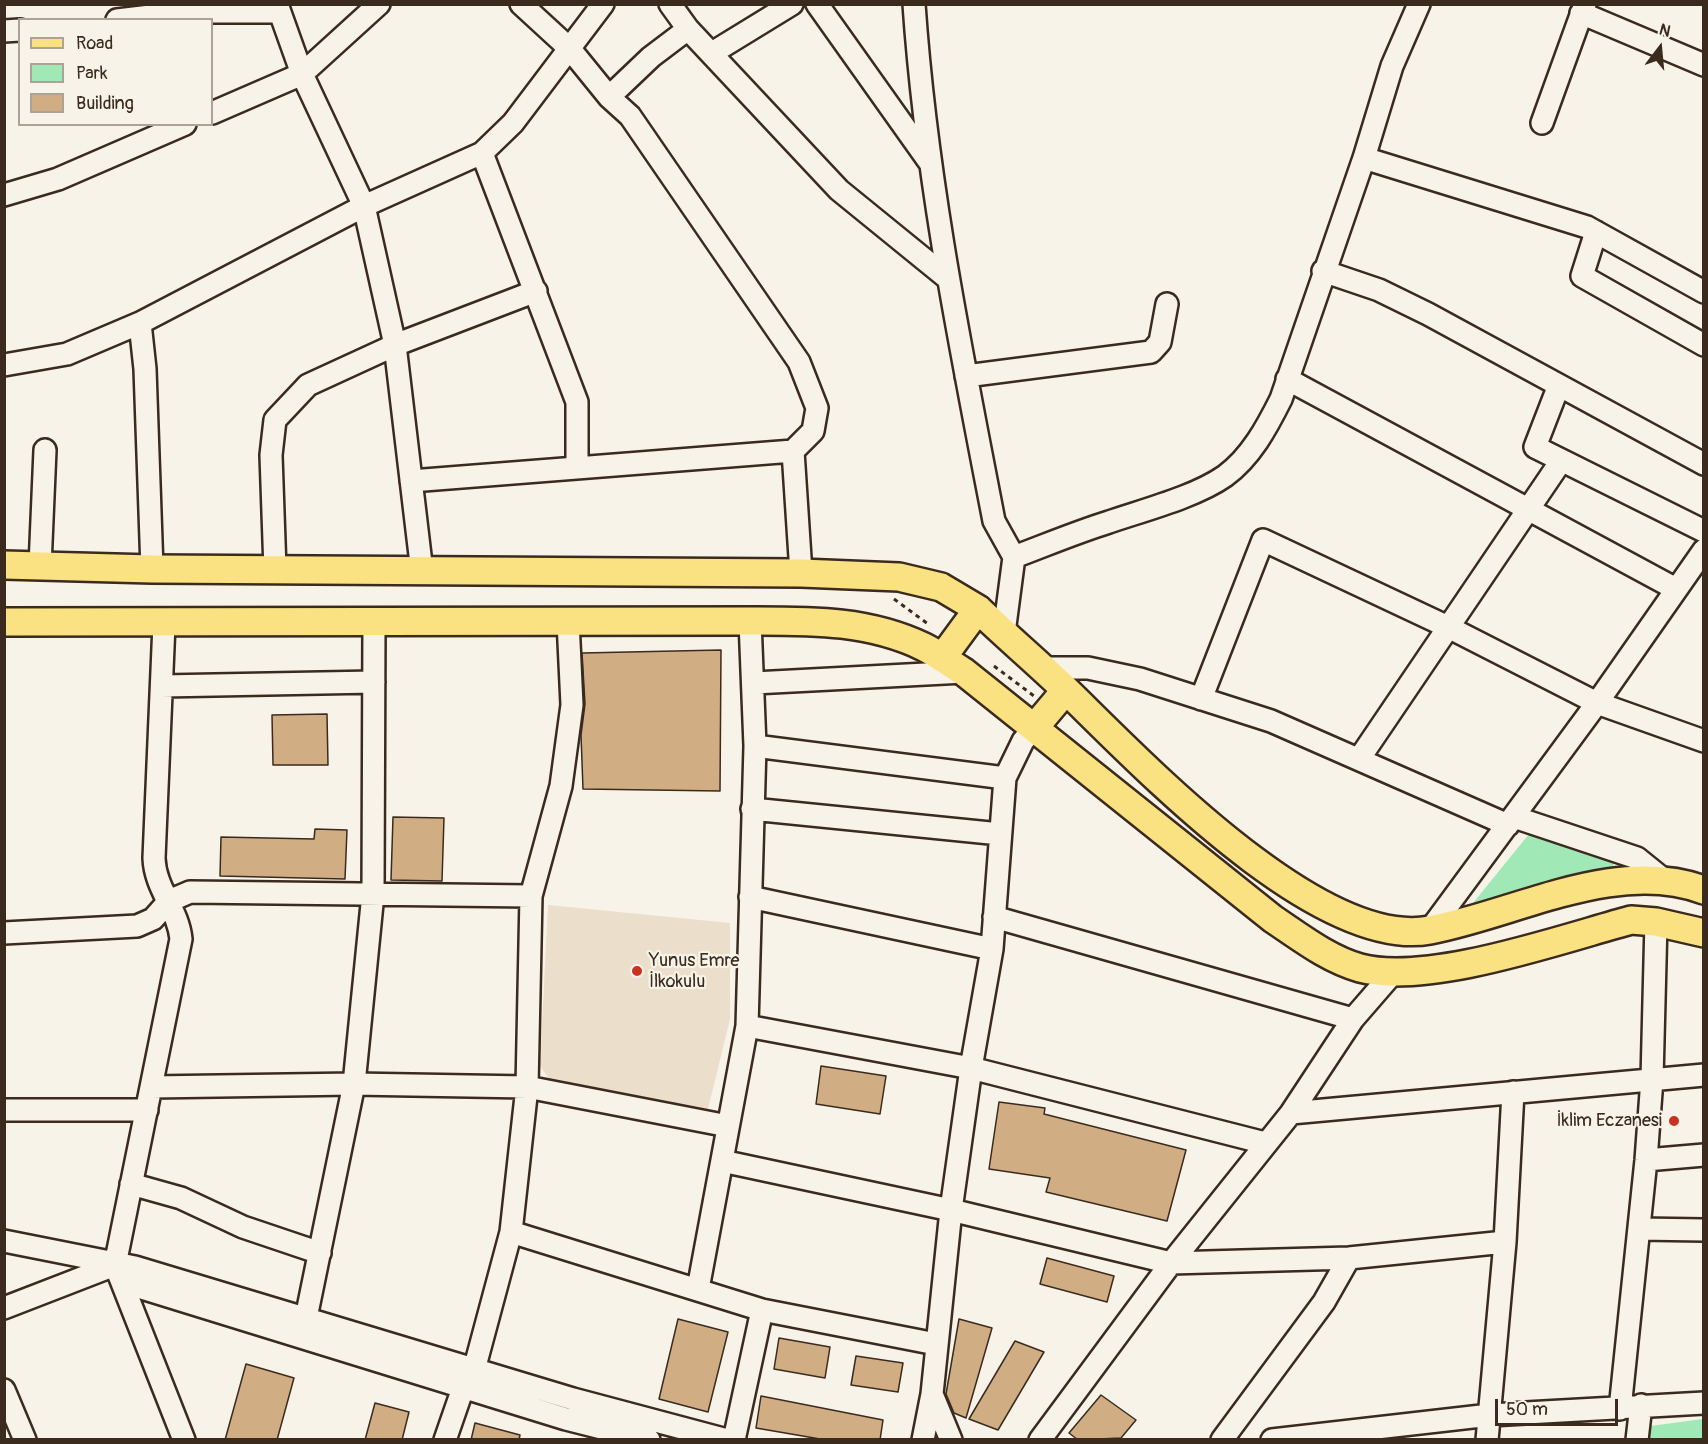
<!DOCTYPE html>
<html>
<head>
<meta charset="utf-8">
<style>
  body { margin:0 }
  #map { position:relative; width:1708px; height:1444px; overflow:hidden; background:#f7f3e8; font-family:Pangolin,sans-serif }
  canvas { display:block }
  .frame { position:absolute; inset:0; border:6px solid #3b2a1e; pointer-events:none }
  .legend { position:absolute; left:18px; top:18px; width:195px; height:108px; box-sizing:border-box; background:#f7f3e8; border:2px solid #aca397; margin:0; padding:8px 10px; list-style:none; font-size:18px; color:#3b2a1e }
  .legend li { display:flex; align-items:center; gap:12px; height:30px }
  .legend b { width:30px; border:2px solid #aca397 }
  .north { position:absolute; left:1630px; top:18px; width:60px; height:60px; -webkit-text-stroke:4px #f7f3e8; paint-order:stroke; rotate:16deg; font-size:16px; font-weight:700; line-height:24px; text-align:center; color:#3b2a1e }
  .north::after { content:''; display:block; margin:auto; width:21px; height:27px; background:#3b2a1e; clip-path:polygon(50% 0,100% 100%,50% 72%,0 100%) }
  .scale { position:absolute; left:1495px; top:1399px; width:123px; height:27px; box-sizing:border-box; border:3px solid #3b2a1e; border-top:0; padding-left:8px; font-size:18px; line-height:21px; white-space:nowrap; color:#3b2a1e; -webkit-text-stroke:4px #f7f3e8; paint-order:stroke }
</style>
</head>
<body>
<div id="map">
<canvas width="1708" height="1444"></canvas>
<div class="frame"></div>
<ul class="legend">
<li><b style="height:8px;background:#fae181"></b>Road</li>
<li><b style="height:16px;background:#a0e8b6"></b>Park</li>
<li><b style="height:16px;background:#d0ad83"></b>Building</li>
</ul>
<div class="north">N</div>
<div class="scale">50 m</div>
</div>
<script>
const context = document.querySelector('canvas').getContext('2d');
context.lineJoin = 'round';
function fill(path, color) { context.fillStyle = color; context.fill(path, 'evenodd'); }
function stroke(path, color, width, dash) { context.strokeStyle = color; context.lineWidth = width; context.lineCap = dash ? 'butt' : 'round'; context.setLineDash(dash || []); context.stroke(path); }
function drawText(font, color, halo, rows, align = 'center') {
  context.font = font + ' Pangolin,sans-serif'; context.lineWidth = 4.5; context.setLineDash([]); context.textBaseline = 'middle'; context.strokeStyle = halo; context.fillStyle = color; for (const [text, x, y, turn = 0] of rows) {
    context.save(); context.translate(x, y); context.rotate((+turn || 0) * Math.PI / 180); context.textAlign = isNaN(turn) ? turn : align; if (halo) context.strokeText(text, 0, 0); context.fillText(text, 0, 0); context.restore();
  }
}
fill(new Path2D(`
  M548,905L730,923V1019L707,1113L553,1084L540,1066Z`), '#ebdeca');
fill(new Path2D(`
  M1529,834L1614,860L1613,870L1469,908Z
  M1703,1419V1439H1648L1650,1426Z`), '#a0e8b6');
const building = new Path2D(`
  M721,650L720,791L583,789L581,735L585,704L582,653Z
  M327,714L328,765H273L272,715Z
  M393,817L444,818L442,881L391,880Z
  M315,829L347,830L345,879L220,876L221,837L314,839Z
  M821,1066L886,1076L880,1114L816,1104Z
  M999,1102L1045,1108L1044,1114L1186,1150L1167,1221L1046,1192L1050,1178L989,1169Z
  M1047,1258L1114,1276L1107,1302L1040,1284Z
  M678,1319L728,1332L708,1412L659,1399Z
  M959,1319L992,1328L966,1418L954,1413L946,1394Z
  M779,1338L830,1347L825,1378L774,1369Z
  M1015,1341L1044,1352L998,1430L969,1419Z
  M856,1356L903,1363L898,1392L851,1385Z
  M246,1364L294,1378L277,1440H225Z
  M1101,1395L1136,1420L1121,1438L1078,1440L1069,1433Z
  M761,1396L883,1420L880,1440H826L756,1428Z
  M375,1403L409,1412L402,1440H365Z
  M475,1423L520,1435L519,1440H471Z`);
fill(building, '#d0ad83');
stroke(building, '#3b2a1e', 1.5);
const minor = new Path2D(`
  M277,4L302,74L379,4
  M670,4L688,29L839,190L946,277
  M817,4L930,163
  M914,4C926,179 961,350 994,521L1014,557L1004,633
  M1581,13L1704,65
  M117,20L185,12H279
  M4,31L20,30
  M712,53L792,4
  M609,97L651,57L688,29
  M212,113L302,74L364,206L395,345L422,572
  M1542,123L1585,4
  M482,153L577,402V468
  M1364,158L1587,227L1704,292
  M4,195L58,179L185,124
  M1596,232L1582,276L1704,345
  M1323,271L1379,290L1428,314L1704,464
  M140,323L145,369L152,569
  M4,365L67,354L140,323L364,206L482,153L513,123L603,4
  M966,376L1151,352L1160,342L1167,304
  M1287,379L1676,589
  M1559,385L1535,447L1704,531
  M793,451L801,573
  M411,481L793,451L813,431L817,408L799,362L630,116L609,97L570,49L521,4
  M1014,557C1046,545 1077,532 1109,522C1144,510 1195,497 1225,476C1251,457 1267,427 1281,399L1364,158L1392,66L1419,4
  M40,566L45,450
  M275,570L271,455L275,420L308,385L395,345L536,291
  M164,624L154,858C155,889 178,909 181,939L115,1265L184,1440
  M1043,668H1088L1140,679L1271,721L1508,825
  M754,683L964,672
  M162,686L374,682
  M1201,699L1263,540L1448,627L1597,703L1704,741
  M755,746L1005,778
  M1359,759L1561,461
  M752,809L1000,834
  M1514,817L1637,858L1663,879
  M750,897L992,949
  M994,917L1353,1019
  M1429,931L1597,703L1704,550
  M4,933L137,926L153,919L169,901L190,892L531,896
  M747,1026L971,1068L1265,1143
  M151,1087L354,1084L527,1087L728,1126
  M4,1110H147
  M1291,1113L1704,1075
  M1646,1160L1704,1155
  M722,1161L951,1210L1171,1263L1349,1258L1505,1242
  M131,1184L181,1198L243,1227L320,1253
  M1639,1229L1704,1230
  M511,1232L762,1310L936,1344
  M4,1241L135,1267L573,1399L727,1440
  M119,1270L132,1285L566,1419L649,1440
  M698,1289L747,1026L755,746L750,621
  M4,1308L115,1265
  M306,1318L354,1084L373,894L374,622
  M4,1390L25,1440
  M932,1394L951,1440
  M1620,1409L1646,1160L1652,1079L1656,922
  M445,1440L463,1388L474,1370L511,1232L527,1087L531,896L561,786L572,705L568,621
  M734,1440L762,1310
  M923,1440L932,1394L951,1210L971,1068L992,949L1005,778L1023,741L1034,728
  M1040,1440L1171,1263L1291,1113L1353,1019L1392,974
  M1222,1440L1324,1302L1349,1258
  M1272,1440L1490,1415L1704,1403
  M1487,1440L1505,1242L1513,1092
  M1637,1440L1641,1405`);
const major = new Path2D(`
  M4,565L152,569L801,573L899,577L941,587L978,609C1007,637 1038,663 1068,692C1142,764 1319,951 1430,930C1516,914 1616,857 1704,890
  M4,622L750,621C811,621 868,620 924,647C938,654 951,664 964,672L1273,919C1300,937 1328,959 1360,968C1428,986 1561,939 1631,920L1656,922L1704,933
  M942,658L978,609
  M1034,728L1066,690`);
stroke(minor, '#3b2a1e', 26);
stroke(major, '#3b2a1e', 32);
stroke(new Path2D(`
  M894,599L928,624
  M994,666L1034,696`), '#3b2a1e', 3, [4.5, 4.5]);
stroke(minor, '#f7f3e8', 21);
stroke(major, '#fae181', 27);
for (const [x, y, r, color] of [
  [637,971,6,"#c8321e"],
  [1674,1121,6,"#c8321e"]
]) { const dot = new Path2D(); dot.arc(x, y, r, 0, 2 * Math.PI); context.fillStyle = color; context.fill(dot); stroke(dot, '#f7f3e8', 2); }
drawText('18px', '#3b2a1e', '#f7f3e8', [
  ["Yunus Emre",649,961],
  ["İlkokulu",649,982],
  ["İklim Eczanesi",1662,1121,"right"]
], 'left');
</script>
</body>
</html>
